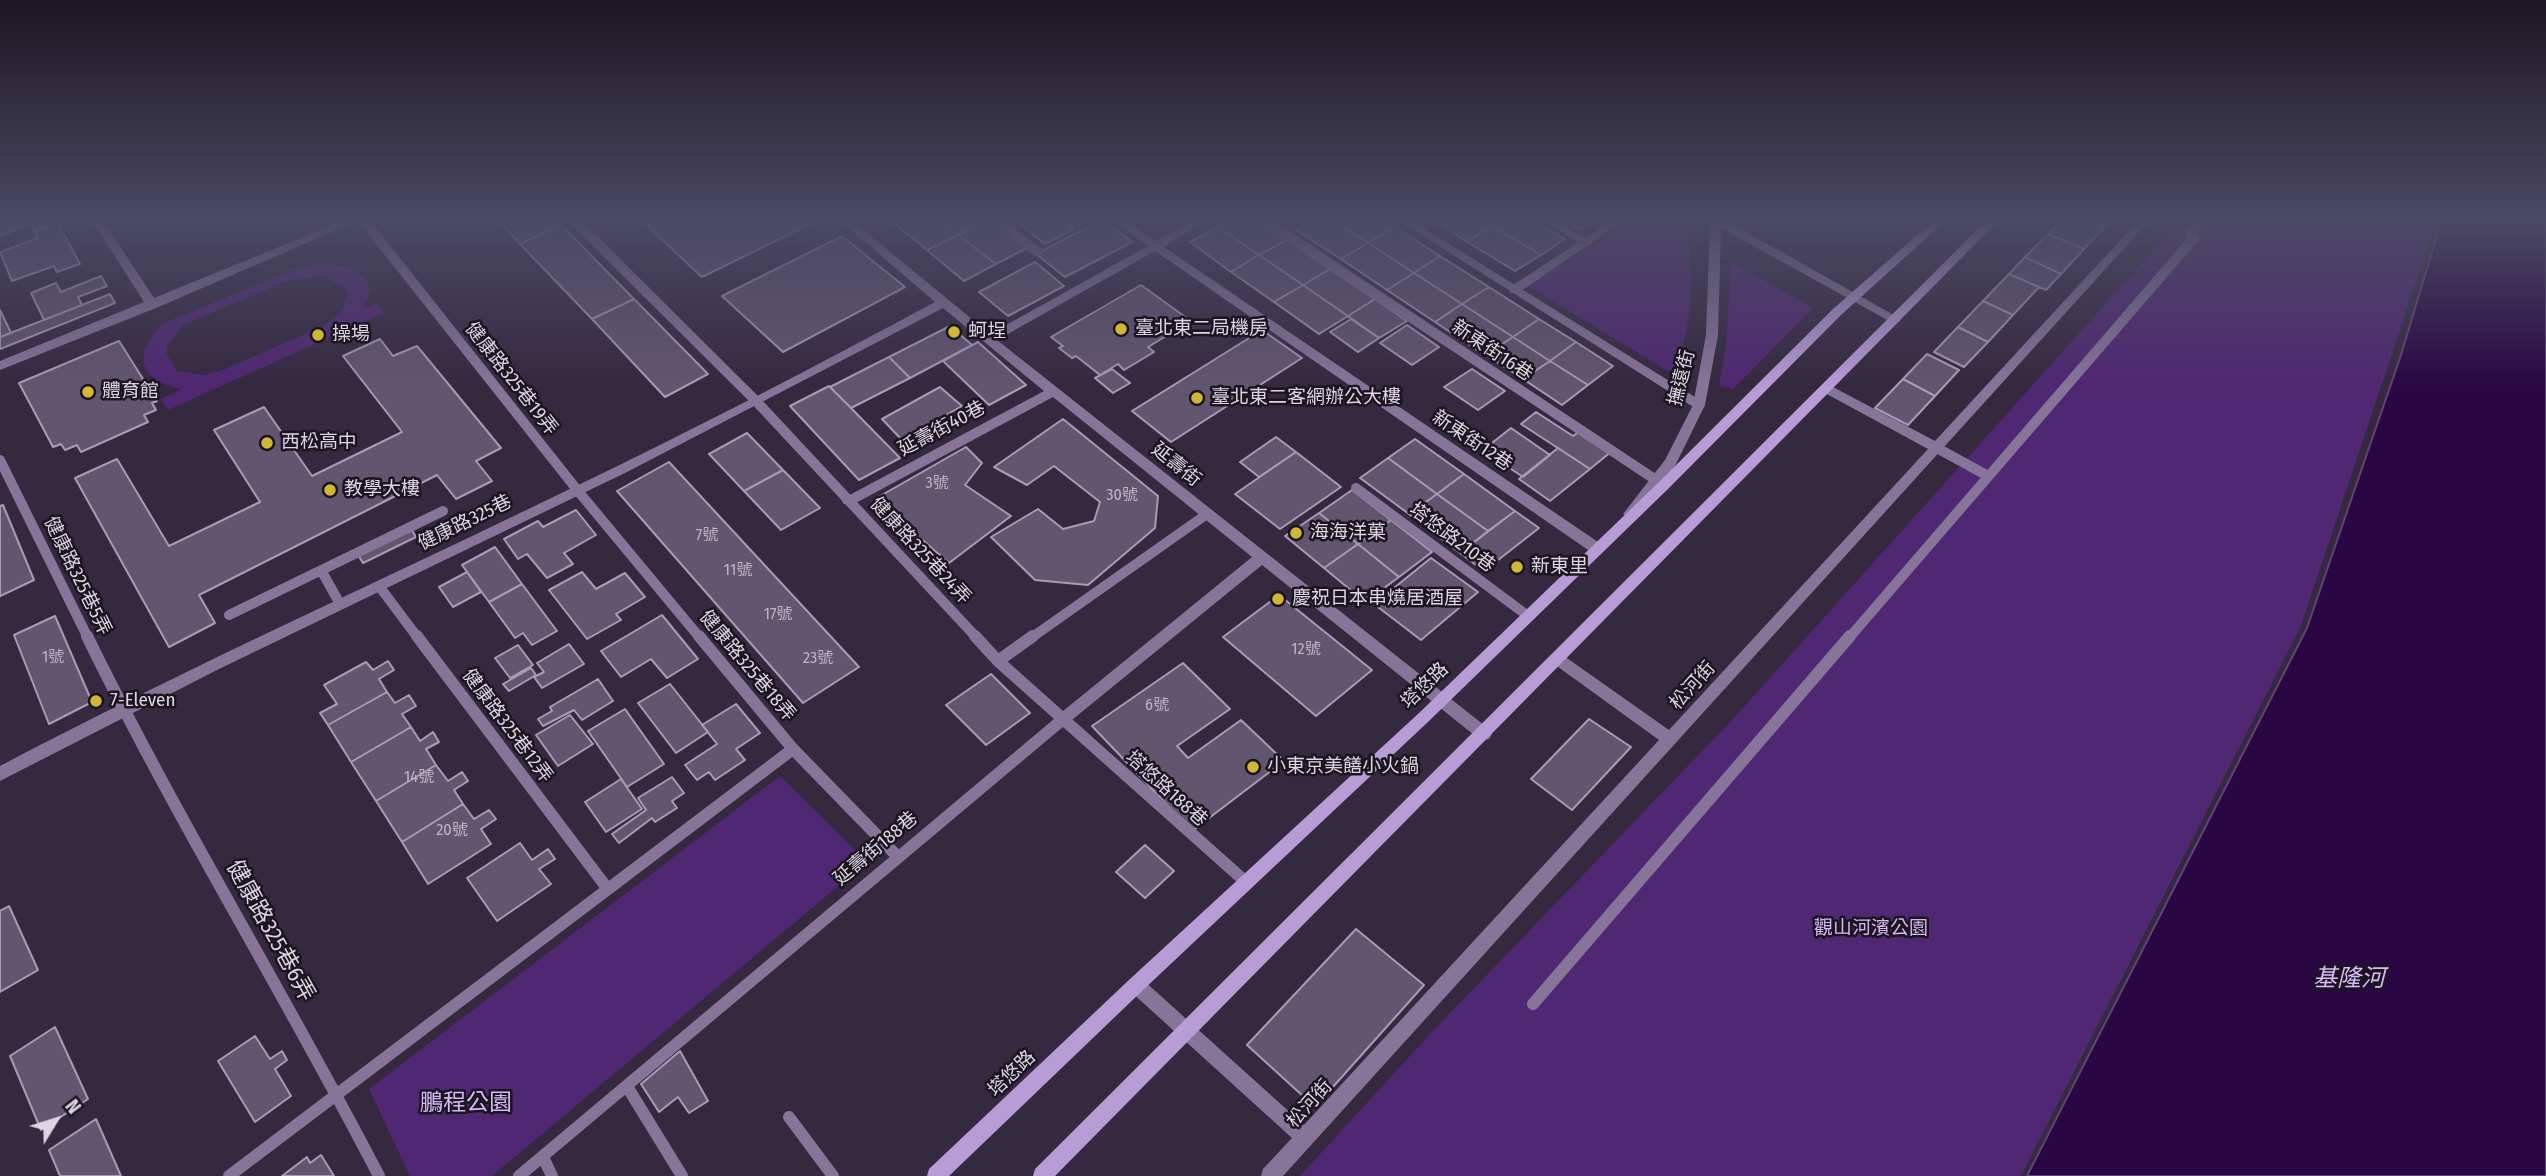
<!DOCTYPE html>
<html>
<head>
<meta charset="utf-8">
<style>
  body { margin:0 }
  #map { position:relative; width:2546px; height:1176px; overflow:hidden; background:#352940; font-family:"Fira Sans Condensed",sans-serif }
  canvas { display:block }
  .north { position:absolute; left:21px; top:1085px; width:70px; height:70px; -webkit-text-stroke:5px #1a151f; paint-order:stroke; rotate:52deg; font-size:19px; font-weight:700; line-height:28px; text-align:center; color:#dcd5e4 }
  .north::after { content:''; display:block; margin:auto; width:24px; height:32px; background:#dcd5e4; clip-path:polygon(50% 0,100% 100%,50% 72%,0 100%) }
</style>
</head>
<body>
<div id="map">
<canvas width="2546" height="1176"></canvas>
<div class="north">N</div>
</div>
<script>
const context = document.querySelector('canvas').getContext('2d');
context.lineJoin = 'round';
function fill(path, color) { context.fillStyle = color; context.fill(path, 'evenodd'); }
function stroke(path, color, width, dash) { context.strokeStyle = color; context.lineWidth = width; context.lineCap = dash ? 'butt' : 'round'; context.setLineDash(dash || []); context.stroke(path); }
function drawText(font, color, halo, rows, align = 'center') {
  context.font = font + ' "Fira Sans Condensed","Noto Sans TC",sans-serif'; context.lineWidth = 5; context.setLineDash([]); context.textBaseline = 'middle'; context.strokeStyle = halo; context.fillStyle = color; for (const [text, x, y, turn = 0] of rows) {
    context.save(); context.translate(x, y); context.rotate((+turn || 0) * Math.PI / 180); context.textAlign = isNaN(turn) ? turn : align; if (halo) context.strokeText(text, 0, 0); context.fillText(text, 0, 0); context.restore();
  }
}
fill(new Path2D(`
  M1628,222H1663L1689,236C1693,289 1693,324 1673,374L1528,286Z
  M2179,222H2436L2301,626L2021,1176H1300L1430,1034L1733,719Z
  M1731,262L1813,308L1733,389L1719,386L1726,346Z
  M321,263L347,267L366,278L370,291L363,309L377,304L384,313L168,410L161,399L182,389C136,380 133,354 164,323L300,267ZM321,276L343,286L348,293L341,312L321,327L223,370L203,375L177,371L167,355V346L183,325L287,281Z
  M780,776L867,862L492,1176H410L369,1089Z`), '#502772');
const water = new Path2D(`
  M2441,222H2546V1176H2027L2307,628L2401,355Z`);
fill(water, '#2a0742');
stroke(water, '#5f4573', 2);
const building = new Path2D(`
  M0,222H57L58,223L35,231L31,224L0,236Z
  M500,222H558L561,225L520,244Z
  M655,222H814L702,277L647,226Z
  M892,222H943L958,235L927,250Z
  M943,222H982L958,235Z
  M982,222H994L1027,248L996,264L958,235Z
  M1017,222H1065L1074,229L1045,244Z
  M1098,222H1106L1132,242L1065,277L1036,254Z
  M1226,222H1261L1287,240L1259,255L1218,227Z
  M1310,222H1336L1368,243L1341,259L1296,230Z
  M1336,222H1387L1395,227L1368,243Z
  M1436,222H1487L1492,226L1467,242Z
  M1498,222H1537L1565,239L1541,255L1492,226Z
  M1565,222H1592L1579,230Z
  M2059,222H2097L2106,226L2084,249L2048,234Z
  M58,223L80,264L57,272L54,266L12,281L0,252L38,238L35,231Z
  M561,225L634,299L592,319L520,244Z
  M1492,226L1541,255L1515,271L1467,242Z
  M1218,227L1259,255L1231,272L1190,242Z
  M1395,227L1440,256L1414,273L1368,243Z
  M2048,234L2084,249L2061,274L2025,257Z
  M958,235L996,264L964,281L927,250Z
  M842,236L905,287L783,352L722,296Z
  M1287,240L1330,269L1303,285L1259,255Z
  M1368,243L1414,273L1387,290L1341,259Z
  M1259,255L1303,285L1274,302L1231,272Z
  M1440,256L1489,287L1462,304L1414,273Z
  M2025,257L2061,274L2046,290L2009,274Z
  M1035,262L1064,286L1008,316L979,292Z
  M1330,269L1375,299L1348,316L1303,285Z
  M1414,273L1462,304L1435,322L1387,290Z
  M2009,274L2039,287L2013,315L1983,301Z
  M101,276L107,286L78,297L82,305L44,320L31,293L56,283L61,292Z
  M1141,285L1191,321L1148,347L1154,352L1124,370L1118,364L1100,375L1076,356L1072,358L1059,348L1063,346L1051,337Z
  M1303,285L1348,316L1319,334L1274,302Z
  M1489,287L1539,319L1513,337L1462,304Z
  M110,294L115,303L0,349V337Z
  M634,299L708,374L665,397L592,319Z
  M1375,299L1407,321L1379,338L1348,316Z
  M1983,301L2013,315L1988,342L1958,327Z
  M1462,304L1513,337L1485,355L1435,322Z
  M0,310L11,333L0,337Z
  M1351,319L1379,338L1358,352L1330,332Z
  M1539,319L1576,342L1550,361L1513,337Z
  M1407,325L1439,347L1412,365L1380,343Z
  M950,326L972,345L910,378L889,357Z
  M1958,327L1988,342L1964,367L1934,352Z
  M1262,330L1302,358L1171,442L1132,411Z
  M1513,337L1550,361L1523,379L1486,355Z
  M380,339L393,356L417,346L501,448L476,461L492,481L456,499L437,475L199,595L215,623L169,647L75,478L117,459L169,546L260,502L214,430L264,407L312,476L402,432L343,356Z
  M119,341L157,401L152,403L156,410L144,415L148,422L81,452L77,445L65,450L61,444L53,447L19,383Z
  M978,342L1026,385L989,405L943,361Z
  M1576,342L1613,366L1588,385L1550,361Z
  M1927,354L1959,370L1935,396L1903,379Z
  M889,357L910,378L851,408L830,387Z
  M1550,361L1588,385L1562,405L1523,379Z
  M1112,369L1130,383L1113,393L1095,378Z
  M1472,369L1505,391L1478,410L1444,387Z
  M1903,379L1935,396L1908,425L1875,408Z
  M829,386L851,408L900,458L859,480L790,406Z
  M940,387L962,406L902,440L882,419Z
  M1536,412L1573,436L1580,431L1612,451L1590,469L1521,424Z
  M1063,419L1158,496L1155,528L1088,585L1035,580L991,537L1038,509L1063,529L1094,521L1100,502L1054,466L1027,485L994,467Z
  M1511,428L1550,455L1523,477L1483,450Z
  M747,433L783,470L744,491L709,454Z
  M1276,437L1296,452L1259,477L1240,462Z
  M1415,439L1464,474L1437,494L1388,458Z
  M966,447L982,463L965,485L1011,516L949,563L875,499Z
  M1558,448L1590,469L1550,501L1519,479Z
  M1296,452L1341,487L1280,529L1235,494Z
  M1388,458L1437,494L1409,514L1360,478Z
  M669,462L859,667L803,703L617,491Z
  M783,470L820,508L781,530L744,491Z
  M1464,474L1515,511L1488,531L1437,494Z
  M1352,490L1391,520L1358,544L1319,513Z
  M1437,494L1488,531L1460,553L1409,514Z
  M3,505L34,580L0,596V506Z
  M576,510L596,535L564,553L573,564L547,578L527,554L518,559L504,539L538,521L543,527Z
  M1515,511L1539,528L1484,571L1460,553Z
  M1319,513L1358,544L1324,568L1285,536Z
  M1391,520L1432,552L1399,577L1358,544Z
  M411,529L416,537L363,563L358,555Z
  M1358,544L1399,577L1365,602L1324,568Z
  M495,547L522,584L489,602L462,565Z
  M1431,558L1478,592L1421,640L1374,604Z
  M467,572L481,592L453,607L439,587Z
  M582,572L596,589L625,573L645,597L616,614L621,620L587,639L549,590Z
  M522,584L557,631L532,645L523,633L515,638L489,602Z
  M1279,595L1372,670L1316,716L1223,637Z
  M662,615L698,659L667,678L651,659L621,677L601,651Z
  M55,616L92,702L49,724L14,635Z
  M569,644L584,664L542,688L534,677L544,672L537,663Z
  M518,645L533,665L510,678L495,658Z
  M388,661L394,670L379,679L387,692L328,725L320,713L337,704L324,685L366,662L373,670Z
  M1183,663L1230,709L1177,746L1188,758L1241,720L1284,761L1192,831L1092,726Z
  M531,668L536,675L509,691L503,684Z
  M991,674L1030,713L986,745L946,705Z
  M598,679L613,701L582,720L574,710L543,726L538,719L552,711L550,707Z
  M670,684L708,732L676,753L638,703Z
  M387,692L395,703L409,695L416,706L402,714L411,727L351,762L328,725Z
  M736,704L760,733L736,749L745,760L715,780L709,772L697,780L685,765L717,744L702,725Z
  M625,709L664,764L627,787L588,731Z
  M570,715L593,744L558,766L536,735Z
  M1589,719L1631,747L1572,810L1531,779Z
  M411,727L420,741L433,732L439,742L426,749L436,765L376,801L351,762Z
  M436,765L448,781L462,772L468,781L454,790L463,804L402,842L376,801Z
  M672,777L684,793L672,801L677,808L655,822L652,818L619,843L612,834L646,810L638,798Z
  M621,779L642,809L606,832L585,802Z
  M463,804L474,819L489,810L496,819L481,829L491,844L428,884L402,842Z
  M520,843L532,860L548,849L555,859L539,869L551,884L497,921L467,878Z
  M1145,845L1174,871L1145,898L1116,872Z
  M9,906L38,970L0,992V911Z
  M1356,929L1424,985L1315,1107L1247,1045Z
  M55,1027L88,1099L41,1130L10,1056Z
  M255,1036L270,1059L282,1051L287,1060L275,1069L291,1096L255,1122L218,1061Z
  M680,1051L708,1101L689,1113L678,1097L659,1112L641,1084Z
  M96,1119L121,1176H60L49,1150Z
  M321,1155L334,1176H282L307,1157L310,1163Z`);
fill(building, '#61556f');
stroke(building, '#a89bb7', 2);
stroke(new Path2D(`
  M365,222L578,491L700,638
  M576,222L756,401L977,638
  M998,222L1038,252
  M1267,222L1662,484
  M1937,448L1988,476
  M0,460L88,638
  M1356,488L1528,616
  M321,570L340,604
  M379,586L418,638
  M229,615L443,511
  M1031,638L1207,514
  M1849,638L2194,238L2191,233L2201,222`), '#867599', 10);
stroke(new Path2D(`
  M87,636C177,820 285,994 379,1176
  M417,636L607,888
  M699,636L793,749L897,856
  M975,636L998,661L1247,883
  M998,661L1033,636
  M1533,1004L1850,636
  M628,1088L682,1176
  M789,1117L833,1176
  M543,1157L552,1176
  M229,1176L793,749
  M519,1176L1062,720`), '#867599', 12);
fill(new Path2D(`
  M1609,222H1622L1518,293H1510V287Z`), '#867599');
fill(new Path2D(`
  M93,222H104L154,298L340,222H355L156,308L0,370V361L144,302Z
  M842,222H854L990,334L1148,246L1115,222H1128L1156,241L1190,222H1204L1164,247L1601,544L1603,548L1601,552H1591L1155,251L997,340L1489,729L1492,734L1489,739L1484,740L1479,739L1262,565L1067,724L1062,726L1057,724L1054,720L1057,716L1252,557L1053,397L854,504H844L842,501L844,498L1044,391L943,308L627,472L219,669L0,781V766C188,667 381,581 572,488C695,429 816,366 935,302Z
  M1401,222H1414L1703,402L1705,405L1703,408H1695Z
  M1546,222H1559L1592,243L1590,245H1582Z
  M2137,222H2148L1283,1176H1261L1263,1169L1292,1138L1130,991L1127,985L1130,979L1136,977L1142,979L1304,1125L1659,740L1554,664L1552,660L1554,656H1564L1669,730L1928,449L1823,392L1821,389L1823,386H1831L1935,441Z`), '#867599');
fill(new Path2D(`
  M1710,222H1728L1901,319L1899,322H1891L1721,228L1718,335L1705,405L1675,466L1635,518L1630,519L1623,514L1665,460L1693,405L1706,335Z`), '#867599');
fill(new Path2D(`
  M1932,222H1944L1841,315L1669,488L1429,721L1142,991L949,1176H927L929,1169L1130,979L1419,713L1659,482L1833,309Z
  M1985,222H1997L1055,1176H1033L1035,1169Z`), '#b89cd6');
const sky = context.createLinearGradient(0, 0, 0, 387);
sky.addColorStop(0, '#1d1723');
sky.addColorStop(0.57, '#4b4964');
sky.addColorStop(1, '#4b496400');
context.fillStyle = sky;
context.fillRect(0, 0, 2546, 387);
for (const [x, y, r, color] of [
  [1121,329,7,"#d2b635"],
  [954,332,7,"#d2b635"],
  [318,335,7,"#d2b635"],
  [88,392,7,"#d2b635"],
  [1197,398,7,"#d2b635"],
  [267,443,7,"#d2b635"],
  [330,490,7,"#d2b635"],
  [1296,533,7,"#d2b635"],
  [1517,567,7,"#d2b635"],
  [1278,599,7,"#d2b635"],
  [96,701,7,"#d2b635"],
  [1253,767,7,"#d2b635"]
]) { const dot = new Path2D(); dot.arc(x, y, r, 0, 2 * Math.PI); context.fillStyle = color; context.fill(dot); stroke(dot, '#1a151f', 2.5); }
drawText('16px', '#bdb5c7', null, [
  ["3號",937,484],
  ["30號",1122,496],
  ["7號",707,536],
  ["11號",738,571],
  ["17號",778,615],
  ["12號",1306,650],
  ["1號",53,658],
  ["23號",818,659],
  ["6號",1157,706],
  ["14號",419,778],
  ["20號",452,831]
]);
drawText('19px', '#dcd5e4', '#1a151f', [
  ["臺北東二局機房",1135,329],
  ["蚵埕",968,332],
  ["操場",332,335],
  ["體育館",102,392],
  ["臺北東二客網辦公大樓",1211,398],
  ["西松高中",281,443],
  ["教學大樓",344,490],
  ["海海洋菓",1310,533],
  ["新東里",1531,567],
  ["慶祝日本串燒居酒屋",1292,599],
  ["7-Eleven",110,701],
  ["小東京美饍小火鍋",1267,767]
], 'left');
drawText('19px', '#dcd5e4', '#1a151f', [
  ["新東街16巷",1492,351,34],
  ["撫遠街",1682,378,-76],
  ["健康路325巷19弄",511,379,52],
  ["延壽街40巷",942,429,-28],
  ["新東街12巷",1472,441,34],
  ["延壽街",1176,465,39],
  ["健康路325巷",465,523,-26],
  ["塔悠路210巷",1452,538,37],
  ["健康路325巷24弄",920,551,47],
  ["健康路325巷5弄",77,576,64],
  ["健康路325巷18弄",747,666,50],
  ["塔悠路",1425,686,-44],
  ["松河街",1693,686,-48],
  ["健康路325巷12弄",507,726,53],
  ["塔悠路188巷",1166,789,42],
  ["延壽街188巷",876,849,-40],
  ["塔悠路",1012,1074,-44],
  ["松河街",1310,1104,-48]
]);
drawText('19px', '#d6b7f8', '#1a151f', [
  ["觀山河濱公園",1871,929]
]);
drawText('23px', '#dcd5e4', '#1a151f', [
  ["健康路325巷6弄",270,931,61]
]);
drawText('23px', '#d6b7f8', '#1a151f', [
  ["鵬程公園",466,1104]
]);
drawText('italic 24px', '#dabafc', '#1a151f', [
  ["基隆河",2349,979]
]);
</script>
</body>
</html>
